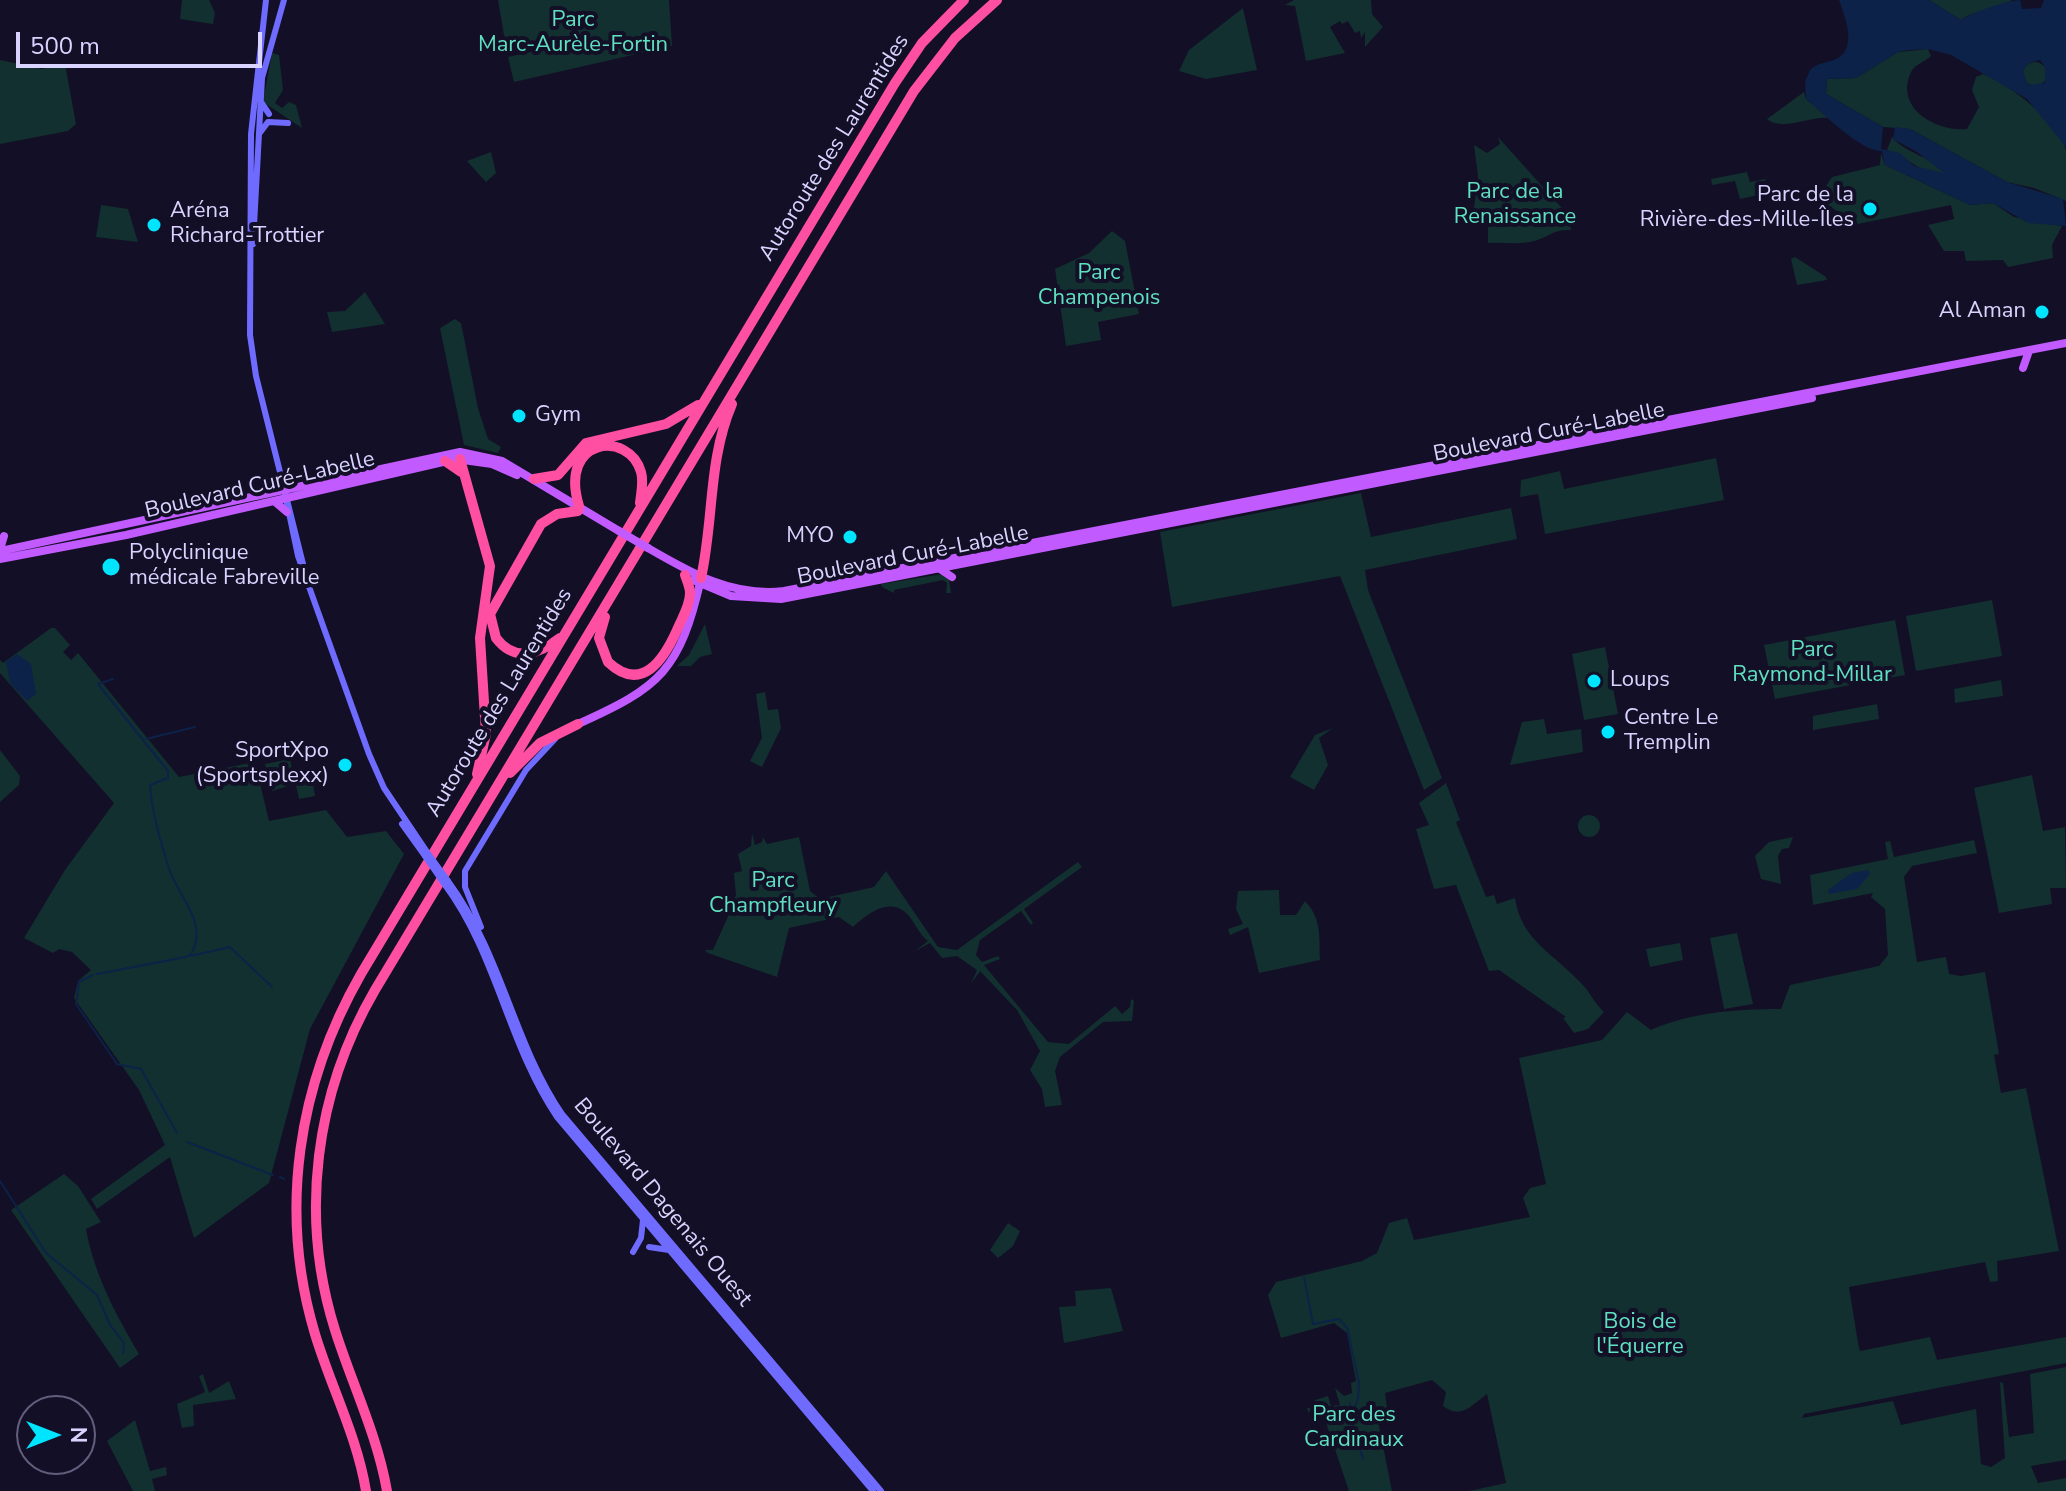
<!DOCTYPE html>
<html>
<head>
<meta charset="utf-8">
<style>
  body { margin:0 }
  #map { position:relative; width:2066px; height:1491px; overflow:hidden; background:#130f26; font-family:"Nunito Sans",sans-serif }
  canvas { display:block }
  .north { position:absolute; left:16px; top:1395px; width:80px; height:80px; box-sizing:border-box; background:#130f26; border:2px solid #625e7d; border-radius:50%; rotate:90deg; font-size:22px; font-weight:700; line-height:32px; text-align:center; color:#d9d4ff }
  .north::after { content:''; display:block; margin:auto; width:28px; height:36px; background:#00e5ff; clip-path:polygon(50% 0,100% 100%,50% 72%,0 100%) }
  .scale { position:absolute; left:16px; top:32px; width:246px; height:36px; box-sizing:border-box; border:4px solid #d9d4ff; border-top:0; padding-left:10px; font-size:24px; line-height:28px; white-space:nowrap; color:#d9d4ff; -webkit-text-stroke:6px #130f26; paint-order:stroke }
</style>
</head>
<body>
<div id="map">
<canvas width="2066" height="1491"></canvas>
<div class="north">N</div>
<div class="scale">500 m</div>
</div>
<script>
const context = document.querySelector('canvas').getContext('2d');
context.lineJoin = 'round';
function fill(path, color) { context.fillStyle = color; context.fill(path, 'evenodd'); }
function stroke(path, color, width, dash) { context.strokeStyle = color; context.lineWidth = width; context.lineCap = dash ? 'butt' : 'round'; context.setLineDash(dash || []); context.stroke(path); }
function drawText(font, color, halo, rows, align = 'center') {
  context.font = font + ' "Nunito Sans",sans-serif'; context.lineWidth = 8; context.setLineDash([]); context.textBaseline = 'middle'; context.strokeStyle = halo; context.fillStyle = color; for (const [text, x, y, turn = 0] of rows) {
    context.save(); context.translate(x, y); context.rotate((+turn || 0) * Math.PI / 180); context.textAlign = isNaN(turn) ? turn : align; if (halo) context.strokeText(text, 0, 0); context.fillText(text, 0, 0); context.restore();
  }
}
fill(new Path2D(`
  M182,0H209L215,13L213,24L180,19Z
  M498,0H669L672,46L514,82L508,57L539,50L537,41L506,47Z
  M1241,0L1257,70L1206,79L1179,71L1189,50L1243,8Z
  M1294,0H1371L1372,14L1383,27L1365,47V32L1361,38L1360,31L1355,33L1348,21L1342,24L1340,21L1330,27L1345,53L1306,61L1295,6L1285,5Z
  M1929,0H2012C2001,10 1977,8 1961,20Z
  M1928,49L1931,56C1925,62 1915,64 1911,72C1894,108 1936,132 1967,129L1979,107L1972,90L1976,77L1983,74C2009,84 2060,123 2066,150C2066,165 2066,185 2066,201L2034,188L2007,182L1910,129L1883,127L1826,94L1827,79L1856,78L1898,52Z
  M272,53L279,55L283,90L275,103L282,108L289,102L296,105L302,128L263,102Z
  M0,60L42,69L65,64L76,124L68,131L0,144Z
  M2023 74a12 12 0 1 1 24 0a12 12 0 1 1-24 0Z
  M1804,92L1806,99L1829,118C1809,116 1783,132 1767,119Z
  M1498,137L1569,216L1571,230C1554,230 1555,233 1540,239C1522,246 1506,242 1488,243V225L1472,224L1478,176L1474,145L1487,153L1500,144Z
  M1892,137C1905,153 1930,156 1945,173C1924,177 1906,156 1887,150Z
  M491,152L496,173L486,182L467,161Z
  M1881,153L1885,165L1970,205L1993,203L2014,217L2062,226L2052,245L2053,258L2008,267L2003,260L1966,261L1964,251H1944L1928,225L1954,219L1951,205L1858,224L1818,199L1832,177L1880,165Z
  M1747,172L1750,182L1765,179L1768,193L1740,199L1735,181L1712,185L1711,179Z
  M101,205L128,209L138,242L96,237Z
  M1112,231L1125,241L1139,314L1098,322L1101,340L1066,346L1055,269L1089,253Z
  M1795,257L1826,277L1827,280L1797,285L1791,259Z
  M365,292L385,324L332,332L327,312L345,311Z
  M455,319L461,323L478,408L488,439L501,447L498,453L464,445L440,328Z
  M1716,458L1724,500L1545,534L1538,494L1520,497L1521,480L1560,471L1564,489Z
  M1361,493L1371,537L1511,508L1517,539L1365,570L1368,590L1442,778L1424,790L1340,576L1172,607L1160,532Z
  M943,574L949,579L951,593H946L947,583L943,580L894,590V593L882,587L881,584Z
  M1992,600L2002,656L1916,671L1906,616Z
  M1895,620L1905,675L1775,699L1764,645Z
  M705,624L712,654L700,657L691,666H677L689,655Z
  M51,628H55L70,645L63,652L71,660L78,653L179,777L255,762L269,821L326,810L347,837L386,831L404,854L310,1029L269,1183L194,1238L170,1157L97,1209L91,1199L165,1145L139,1090L74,998L78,981L91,970L72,952L59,949L53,953L24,938L65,870L114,803L0,673V660L3,663Z
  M1605,647L1618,714L1584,720L1572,654Z
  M2001,680L2003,696L1955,703L1954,689Z
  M765,692L768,710L778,709L781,728L762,767L750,761L762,738L756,694Z
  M1877,704L1879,719L1813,730V716Z
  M1544,719L1547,734L1581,729L1583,752L1510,765L1522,722Z
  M1333,728L1319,738L1328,765L1314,790L1290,777L1315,735Z
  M0,750L20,776L19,785L0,802Z
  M290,759L293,774L311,771L315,796L299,799L294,776V784L272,791L271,782L289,777L269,781L265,764Z
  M2032,775L2043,831L2065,827L2066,888H2050L2052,904L1999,913L1974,788Z
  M1446,783L1460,820L1456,822L1486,897L1494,895L1497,904L1515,898C1521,940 1554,954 1580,982C1590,991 1593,1002 1604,1012L1588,1029L1574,1033L1563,1018L1566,1017L1499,970L1489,971L1456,885L1434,889L1416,829L1429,825L1419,803Z
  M1578 826a11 11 0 1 1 22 0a11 11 0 1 1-22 0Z
  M752,833L755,845L762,842L763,837L767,844L799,837L810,891L820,899L874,887L886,871L938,947L957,950L1078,862L1082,867L1024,909L1033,923L1031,925L1021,911L980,940L976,955L982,962L998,956L1000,959L984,965L1048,1042L1069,1044L1115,1006L1122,1014L1130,1007L1131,999L1134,1001L1132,1021L1103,1022L1060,1057L1055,1071L1062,1105L1045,1107L1042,1089L1030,1070L1040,1051L1017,1010L980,971L971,984L977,970L957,956L942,958L930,943L915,951L928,941C918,934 914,919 904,911C886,898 865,916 853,927L839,917L789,928L777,977L708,953L705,950H713L730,912L727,905L736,896L734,873L742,871L738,854L751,846Z
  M1793,837L1789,848L1782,849L1778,856L1781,884L1761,879L1755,856L1769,842Z
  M1974,840L1977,853L1912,866L1904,877L1917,962L1946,957L1949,974L1961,976L1985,972L1999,1054L1994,1055L2001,1093L2026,1088L2059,1251L1997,1261L1998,1281L1990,1282L1985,1262L1849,1287L1858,1343L1860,1351L1930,1337L1937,1360L2066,1337V1363L1804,1414L1802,1418L1893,1401L1901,1425L1976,1409L1981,1464L1991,1467L2005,1458L2000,1382L2003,1383L2009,1437L2034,1433L2030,1374L2066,1367V1460L2031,1466L2038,1483L2066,1478V1491H1469L1506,1483L1487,1394C1472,1405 1461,1420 1443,1406L1446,1392L1432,1380L1385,1393L1387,1408L1376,1411L1392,1491H1349L1321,1408L1308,1412L1307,1408L1314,1407L1315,1400L1328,1396L1331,1406L1340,1405L1335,1388L1344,1396L1352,1393L1351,1383L1356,1381L1347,1333L1334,1323L1281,1338L1268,1295L1276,1282L1362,1261L1377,1253L1389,1223L1407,1218L1414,1240L1530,1217L1523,1198L1530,1188L1546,1184L1519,1058L1602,1040L1627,1012L1651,1030C1690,1012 1739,1009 1781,1009L1790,985L1879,966L1888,955L1885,909L1871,897L1873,893L1813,905L1810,875L1888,859L1885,842L1890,841L1894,857Z
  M1279,890L1280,915H1296L1305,901C1322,919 1319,937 1320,960L1259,973L1248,927L1230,935L1228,929L1243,924L1236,909L1238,891Z
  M1737,933L1753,1004L1724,1009L1710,938Z
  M1680,943L1683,960L1650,967L1646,949Z
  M64,1174L78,1186L101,1222L86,1229C94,1274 116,1315 139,1354L120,1368L11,1210Z
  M1008,1223L1020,1231L1013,1246L998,1258L990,1250Z
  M1111,1288L1123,1331L1064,1343L1059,1307L1076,1306L1075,1291Z
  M203,1374L209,1393L229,1381L236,1399L193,1405L194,1426L182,1428L177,1404L205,1392L199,1376Z
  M135,1420L150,1471L166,1467L167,1475L152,1479L155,1491H133L107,1441Z`), '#12302f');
fill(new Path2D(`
  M1839,0H1929L1961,20C1973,12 2008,0 2020,0L2022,9L2041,8L2044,0H2066V147L2027,99L1951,55L1928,49L1909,50L1898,52L1856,78L1827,79L1826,94L1883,127L1881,149L1900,153L1914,166L1944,173L1917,152L1893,139L1895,127L1910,129L2007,182L2063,199L2066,226L2028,223L1993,203L1970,205L1885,165L1882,151C1861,152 1823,113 1806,99L1805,82L1810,70C1817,63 1825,63 1834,60C1859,50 1845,18 1839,0ZM2040,60L2045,67V83L2028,85L2023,71L2029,63Z
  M17,654L31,664L36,694L27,701L10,683L6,662Z
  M1868,870L1870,874L1857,889L1829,894L1828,890L1852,873Z`), '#0c2248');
stroke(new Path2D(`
  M146,739L195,727
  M190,956L230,947L272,987
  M97,974L186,957L191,954C210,923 176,894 168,866C160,839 152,813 150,785L168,778V771L98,684L113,679
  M93,975L79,982L76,1004L117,1064L141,1069L177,1133
  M187,1142L273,1175
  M280,1177L284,1179
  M0,1181L46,1253L97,1295L110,1325L124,1343L123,1353
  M1304,1277L1313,1324L1339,1319L1347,1328L1359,1383L1358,1399L1351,1418L1363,1459
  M1350,1403L1351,1418`), '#0c2248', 2);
stroke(new Path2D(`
  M266,0L251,134L250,335L256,376L303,564
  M261,102L269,114
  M259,134L268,122L288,123
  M253,244L262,78L284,0
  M285,494L298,556L369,754L384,788L427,852
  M402,824L425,856
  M448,881C503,956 513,1042 562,1114L881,1491
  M445,885C497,955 508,1045 557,1117L873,1491
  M481,927L465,887V871L526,770L555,739
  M649,1247L669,1250
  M633,1252L641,1238L643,1220`), '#6f6bff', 6);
stroke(new Path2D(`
  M2023,368L2029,351
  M274,501L287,512
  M648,548C691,573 732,597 784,591L2066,343
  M0,549L4,536
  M0,551L460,452L502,461L619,531
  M0,559L126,535L456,459L492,464L517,475
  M940,569L952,577
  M693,580L731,596L781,599L1812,398
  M578,724C661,687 680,670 701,579`), '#c25bff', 8);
stroke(new Path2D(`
  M460,459L490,566L480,638L486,734L477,774
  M445,461L461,472
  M534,479L558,475L586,443L666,424L698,405
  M579,506C558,437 629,430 641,472C644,482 641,493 640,503
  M701,578C714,519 708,460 732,404
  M605,617L599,638L608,662C642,694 664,659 677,630C682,618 690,606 690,593C690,587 687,581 685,575
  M560,638C539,654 515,663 496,638L490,614L541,524L557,514L578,511
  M510,773L540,743L578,724
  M366,1491C357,1436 331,1387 315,1334C278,1211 298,1084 361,974L895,83L922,43L964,0
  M387,1491C377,1434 352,1384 335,1330C299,1216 315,1093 375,990L914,91L955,38L997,0`), '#ff4fa3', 10);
stroke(new Path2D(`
  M427,852L448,881
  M425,856L445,885`), '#6f6bff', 6);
stroke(new Path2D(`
  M619,531L648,548`), '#c25bff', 8);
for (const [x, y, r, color] of [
  [1870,209,8,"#00e5ff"],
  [154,225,8,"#00e5ff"],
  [2042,312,8,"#00e5ff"],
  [519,416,8,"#00e5ff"],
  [850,537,8,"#00e5ff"],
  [111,567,10,"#00e5ff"],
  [1594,681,8,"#00e5ff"],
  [1608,732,8,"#00e5ff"],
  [345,765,8,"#00e5ff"]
]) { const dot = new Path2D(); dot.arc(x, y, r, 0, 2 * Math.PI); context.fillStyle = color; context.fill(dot); stroke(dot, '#130f26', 3); }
drawText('22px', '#5fe0c0', '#130f26', [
  ["Parc",573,21],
  ["Marc-Aurèle-Fortin",573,46],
  ["Parc de la",1515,193],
  ["Renaissance",1515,218],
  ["Parc",1099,274],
  ["Champenois",1099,299],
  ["Parc",1812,651],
  ["Raymond-Millar",1812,676],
  ["Parc",773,882],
  ["Champfleury",773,907],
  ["Bois de",1640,1323],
  ["l'Équerre",1640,1348],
  ["Parc des",1354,1416],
  ["Cardinaux",1354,1441]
]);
drawText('22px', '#d9d4ff', '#130f26', [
  ["Autoroute des Laurentides",835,148,-58],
  ["Boulevard Curé-Labelle",1549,433,-11],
  ["Boulevard Curé-Labelle",260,486,-13],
  ["Boulevard Curé-Labelle",913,556,-11],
  ["Autoroute des Laurentides",500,703,-59],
  ["Boulevard Dagenais Ouest",662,1203,50]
]);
drawText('22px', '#d9d4ff', '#130f26', [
  ["Parc de la",1854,196,"right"],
  ["Rivière-des-Mille-Îles",1854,221,"right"],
  ["Aréna",170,212],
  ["Richard-Trottier",170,237],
  ["Al Aman",2026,312,"right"],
  ["Gym",535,416],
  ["MYO",834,537,"right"],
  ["Polyclinique",129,554],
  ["médicale Fabreville",129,579],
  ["Loups",1610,681],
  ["Centre Le",1624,719],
  ["Tremplin",1624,744],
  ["SportXpo",329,752,"right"],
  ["(Sportsplexx)",329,777,"right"]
], 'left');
</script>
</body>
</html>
